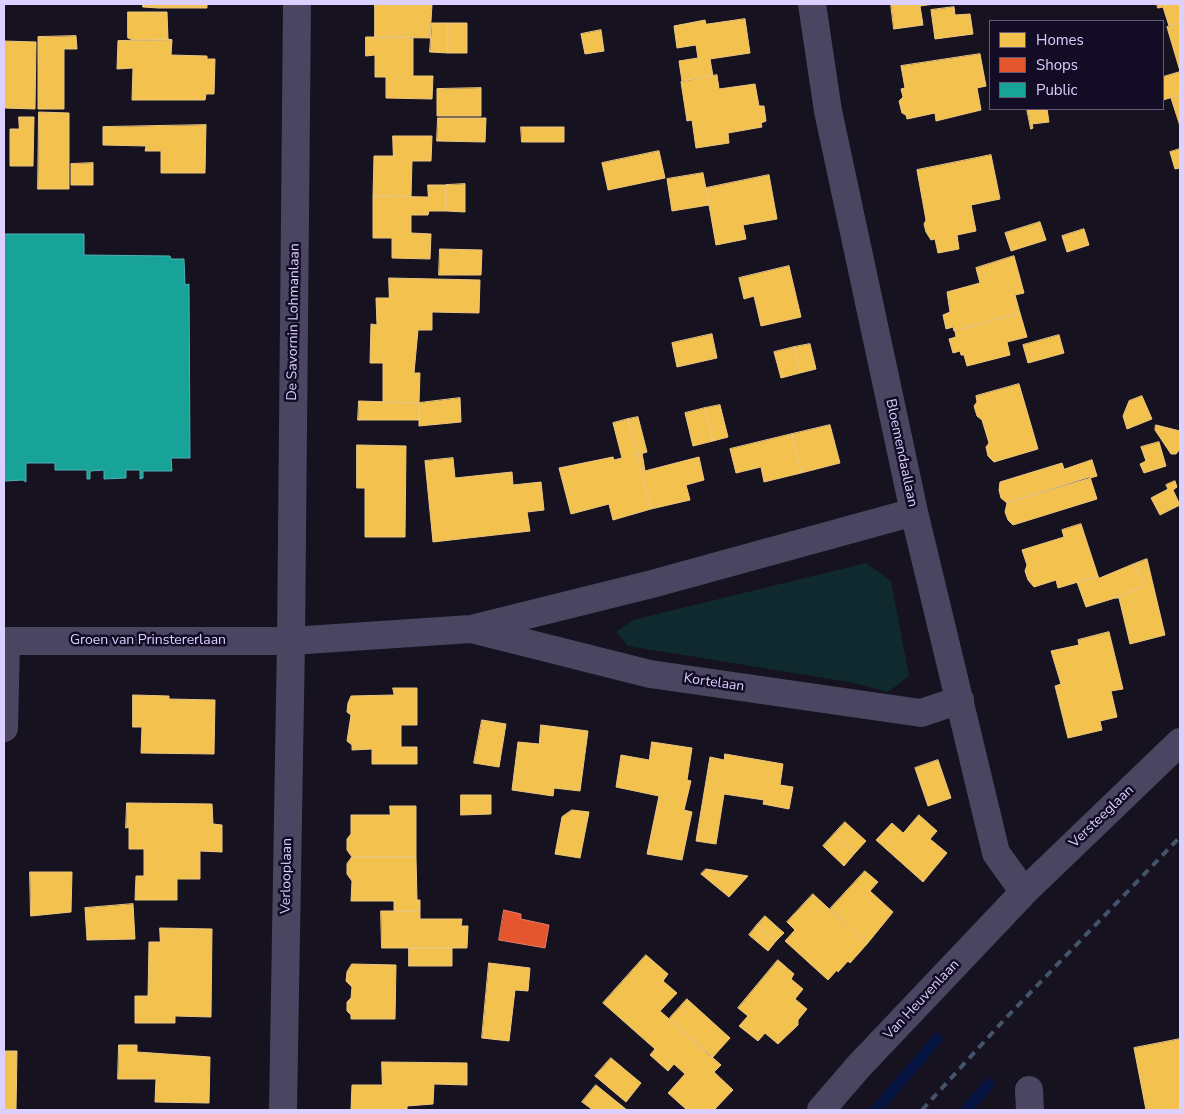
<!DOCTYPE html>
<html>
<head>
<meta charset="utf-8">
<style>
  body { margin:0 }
  #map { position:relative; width:1184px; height:1114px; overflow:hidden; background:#16121f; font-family:"Nunito Sans",sans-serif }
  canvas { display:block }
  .frame { position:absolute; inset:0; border:5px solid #dbd0ff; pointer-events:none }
  .legend { position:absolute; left:989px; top:20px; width:175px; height:90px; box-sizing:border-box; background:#130c25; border:1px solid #635a7c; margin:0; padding:6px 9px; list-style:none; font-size:15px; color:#dbd0ff }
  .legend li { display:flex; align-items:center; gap:10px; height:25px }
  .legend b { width:25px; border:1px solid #635a7c }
</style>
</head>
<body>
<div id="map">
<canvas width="1184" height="1114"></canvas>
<div class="frame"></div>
<ul class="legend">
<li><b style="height:14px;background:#f2c14e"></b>Homes</li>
<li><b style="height:14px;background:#e4572e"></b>Shops</li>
<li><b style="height:14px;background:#17a398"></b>Public</li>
</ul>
</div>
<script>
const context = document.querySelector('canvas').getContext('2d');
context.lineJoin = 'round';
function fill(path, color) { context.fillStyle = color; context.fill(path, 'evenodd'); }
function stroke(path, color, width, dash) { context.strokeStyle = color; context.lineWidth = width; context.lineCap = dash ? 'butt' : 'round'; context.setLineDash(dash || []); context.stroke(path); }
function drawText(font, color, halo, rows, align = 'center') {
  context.font = font + ' "Nunito Sans",sans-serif'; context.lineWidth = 5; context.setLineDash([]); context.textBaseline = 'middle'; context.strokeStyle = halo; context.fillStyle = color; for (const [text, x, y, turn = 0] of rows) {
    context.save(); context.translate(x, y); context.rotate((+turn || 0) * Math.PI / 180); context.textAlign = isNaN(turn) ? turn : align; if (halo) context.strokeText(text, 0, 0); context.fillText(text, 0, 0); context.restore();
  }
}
fill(new Path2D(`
  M866,563L891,581L909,676L888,692L849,682L628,646L616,632L633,620Z`), '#0f292e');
const homes = new Path2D(`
  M143,4H207V8H158L143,7Z
  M375,4H432L430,38L375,37Z
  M891,4H935L920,6L923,25L894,29Z
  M1157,4H1180V23L1169,26L1163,7L1158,8Z
  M954,7L955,15L970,14L973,34L935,39L931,10Z
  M128,12H167L168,39L172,40H133L128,38Z
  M745,19L750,53L710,59L713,76L682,81L679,61L698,58L696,45L677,48L674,26L705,20L706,24Z
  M432,23H448V53L430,52Z
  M448,23H467V53H448Z
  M1180,23V71L1167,27Z
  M601,30L604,51L585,54L581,34Z
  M76,36L77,49H64V109H38V37Z
  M366,37H413V76H433L432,99L386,98V77H375V55L366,56Z
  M172,40L171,55L207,56V59H215L214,94H206L205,100H132L133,68L117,69L118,41Z
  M4,41L36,42L35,109L4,108Z
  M980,54L986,86L977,88L981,110L936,121L935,113L907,119L906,115L902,113L899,101L903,97L901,89L905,88L901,66Z
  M1180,72V95L1163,100V77Z
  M717,75L719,89L755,84L759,106H764L766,121L761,123L762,127L728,133L729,143L696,148L692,120L687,121L681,82Z
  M481,88V116H437V89Z
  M1180,95V126L1171,98Z
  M1027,109H1047L1049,122L1032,124L1033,128L1031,129Z
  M39,112L69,113V189H38Z
  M19,117H34L33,166H10V129H19Z
  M438,118H486L485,142L437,141Z
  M206,125L205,173H161V151H145L146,146L103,145V127Z
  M521,127H564V142H522Z
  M393,136H432L431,161H412L411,197L373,196L374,156H393Z
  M1180,149V168L1175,169L1170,152Z
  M659,151L665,178L608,190L602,163Z
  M991,155L1000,199L971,205L976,231L957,235L959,249L938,253L935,239L931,240L926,232L924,224L926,220L917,170Z
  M93,163V185H71V164Z
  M703,173L709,205L672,211L667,179Z
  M769,175L777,219L743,225L746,239L716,245L706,188Z
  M465,184V212L446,211V185Z
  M428,185H446V211H429L428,215H411V233L431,234L430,259L392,258V238H373V196L428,197Z
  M1040,222L1046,240L1011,251L1005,233Z
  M1084,229L1089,245L1067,252L1062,236Z
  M440,249L482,250L481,275H439Z
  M1014,256L1024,293L1015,295L1020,313L954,331L953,327L946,329L943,315L950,312L947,292L980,283L976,268Z
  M789,266L801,317L761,326L754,296L744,299L739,278Z
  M389,278L480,280L479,313L432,312V330H418L414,373H420L419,403L383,402V363H370L371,324L377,325L376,298H389Z
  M1020,313L1027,337L1007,342L1010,355L967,366L964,355H961L960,351L953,353L949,339L956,337L955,331Z
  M712,334L717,358L677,367L672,343Z
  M1059,335L1064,353L1028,363L1023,345Z
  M810,344L816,369L800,373L794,347Z
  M794,347L800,373L781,378L774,352Z
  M1019,384L1038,449L994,462L988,456L986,447L989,443L982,420L977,416L974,406L977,402L976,396Z
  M1142,396L1152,419L1127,429L1123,416L1129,401Z
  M460,398L461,422L419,426V403Z
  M359,401L419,403V420H358Z
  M720,405L728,437L713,441L705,408Z
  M705,408L713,441L693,446L685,413Z
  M638,417L647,452L637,455L628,419Z
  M628,419L651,509L613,520L609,504L571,514L559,468L613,457L614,460L622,458L613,423Z
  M830,425L840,463L801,473L792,434Z
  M1156,425L1180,431V449L1176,454H1171L1155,430Z
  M792,434L801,473L764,482L761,467L736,473L730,449Z
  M1159,442L1166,466L1144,473L1140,464L1146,461L1141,447Z
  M357,445L406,446L405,537H365V488H357Z
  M642,453L645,471L699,457L704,480L686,485L690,500L651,509L637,455Z
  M453,458L455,478L512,472L513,485L541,482L544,510L527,512L530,531L433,542L425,461Z
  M1092,460L1097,476L1007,503L1001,498L999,490L1000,482L1062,463L1064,469Z
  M1090,477L1097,499L1013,525L1008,520L1005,512L1007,503Z
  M1175,481L1177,487L1173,490L1180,505L1160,515L1151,498L1168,489L1166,485Z
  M1081,524L1098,576L1058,588L1056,580L1034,587L1028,580L1025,571L1027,565L1022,550L1064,537L1062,530Z
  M1147,559L1165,635L1130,644L1119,598H1115L1144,586L1134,564Z
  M1134,564L1144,586L1115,598L1086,607L1077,582L1098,576L1099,578Z
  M1109,632L1123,689L1111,691L1117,717L1100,721L1102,730L1068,738L1055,686L1061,684L1051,651L1079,645L1078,640Z
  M393,688H417V725H401V747H417V764H372V749L352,750V745L347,741L351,715L347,712L348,703L351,696L394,695Z
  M133,695L169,696V699L215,700L214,754L141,753L142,727H133Z
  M482,720L506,724L499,767L474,763Z
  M541,725L588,731L580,791L554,788L553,796L512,790L518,742L539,744Z
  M652,742L692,748L687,780L691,781L684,810L692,812L682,860L647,854L659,796L616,787L621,755L649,760Z
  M725,754L783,764L780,785L793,787L789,809L763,804L764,800L724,794L716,844L696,841L710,757L724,760Z
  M938,760L951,798L928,806L915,768Z
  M461,795H491V814L461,815Z
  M127,803L212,804L213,824L222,825V852L200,851V879H177V900H135L136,876H144V849H129V827L126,828Z
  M390,806H416V857H352L347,850V839L351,834V815H390Z
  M572,810L589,812L580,858L555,854L562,817Z
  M919,815L937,831L930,839L947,853L923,882L876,840L892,823L903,833Z
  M845,822L866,841L855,853L834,834Z
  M834,834L855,853L844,866L823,846Z
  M352,857H416L417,900H420V911H394V901H351L352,881L347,874V864Z
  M706,869L748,876L729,897L701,874Z
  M865,871L878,882L870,891L893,912L867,944L830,909Z
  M30,872H72L71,912L31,916Z
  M813,894L867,944L850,963L848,961L838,972L837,970L828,980L785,941L795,930L787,922Z
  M133,904L135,939L87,940L85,908Z
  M381,911H420V919H462L461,926H468L467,948H382Z
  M765,916L784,933L776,941L757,925Z
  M757,925L776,941L768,951L749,935Z
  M160,928L212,929L211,1017L175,1016V1023H135V996H148L149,942H160Z
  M409,948H452V966H409Z
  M646,955L668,974L663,981L677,993L660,1011L721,1065L714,1072L733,1090L714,1110H687L668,1093L685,1074L674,1064L668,1071L650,1055L655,1049L603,1003Z
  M778,960L794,974L791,979L803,989L795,999L807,1009L798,1020V1025L778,1044L765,1033L758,1041L739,1026L748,1016L738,1008Z
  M489,963L530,968L528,991L515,990L509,1041L482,1038Z
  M352,964L396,965L395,1019H351V1015L347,1011V1002L351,998L352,987L346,981L347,972Z
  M687,999L730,1038L712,1058L669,1019Z
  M1180,1039V1110H1146L1134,1048Z
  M119,1045H137V1052L210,1057L209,1103L155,1102L156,1079H118Z
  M4,1051H17L16,1110H4Z
  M611,1058L641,1083L626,1102L595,1076Z
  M382,1062L467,1063V1085L434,1084L433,1104L407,1106V1110H351L352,1085H382Z
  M596,1085L627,1110H593L582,1102Z`);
fill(homes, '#f2c14e');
stroke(homes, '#ebc683', 1);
const shops = new Path2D(`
  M504,910L521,914V919L549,925L545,948L499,940Z`);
fill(shops, '#e4572e');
stroke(shops, '#e17b6d', 1);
const public = new Path2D(`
  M4,234H84V255L170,256L171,259H184L185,285L189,284L190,458H171L172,471H143V478L140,479V470H126V478L104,479V470L90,471V479H87V470H55V463H26V482L23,480L5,481Z`);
fill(public, '#17a398');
stroke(public, '#52b0b7', 1);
stroke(new Path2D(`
  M876,1110L937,1039
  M966,1110L989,1084`), '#061442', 11);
stroke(new Path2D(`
  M812,4L828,111L914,512L996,853L1024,892
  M475,630L650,674L921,713L960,700
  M4,641H291L471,629L652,584L914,512
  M4,728L6,641
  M1029,1090L1030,1110
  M283,1110L291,641L297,4
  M821,1110L859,1066L1024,892L1180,742`), '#4a4561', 28);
stroke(new Path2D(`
  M922,1110L1004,1020L1180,837`), '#44546b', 4, [8, 6]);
drawText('14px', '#dbd0ff', '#130c25', [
  ["De Savornin Lohmanlaan",294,322,-89],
  ["Bloemendaallaan",901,453,78],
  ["Groen van Prinstererlaan",148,641],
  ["Kortelaan",714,683,8],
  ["Versteeglaan",1102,817,-44],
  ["Verlooplaan",287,876,-89],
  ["Van Heuvenlaan",922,1000,-47]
]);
</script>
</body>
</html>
